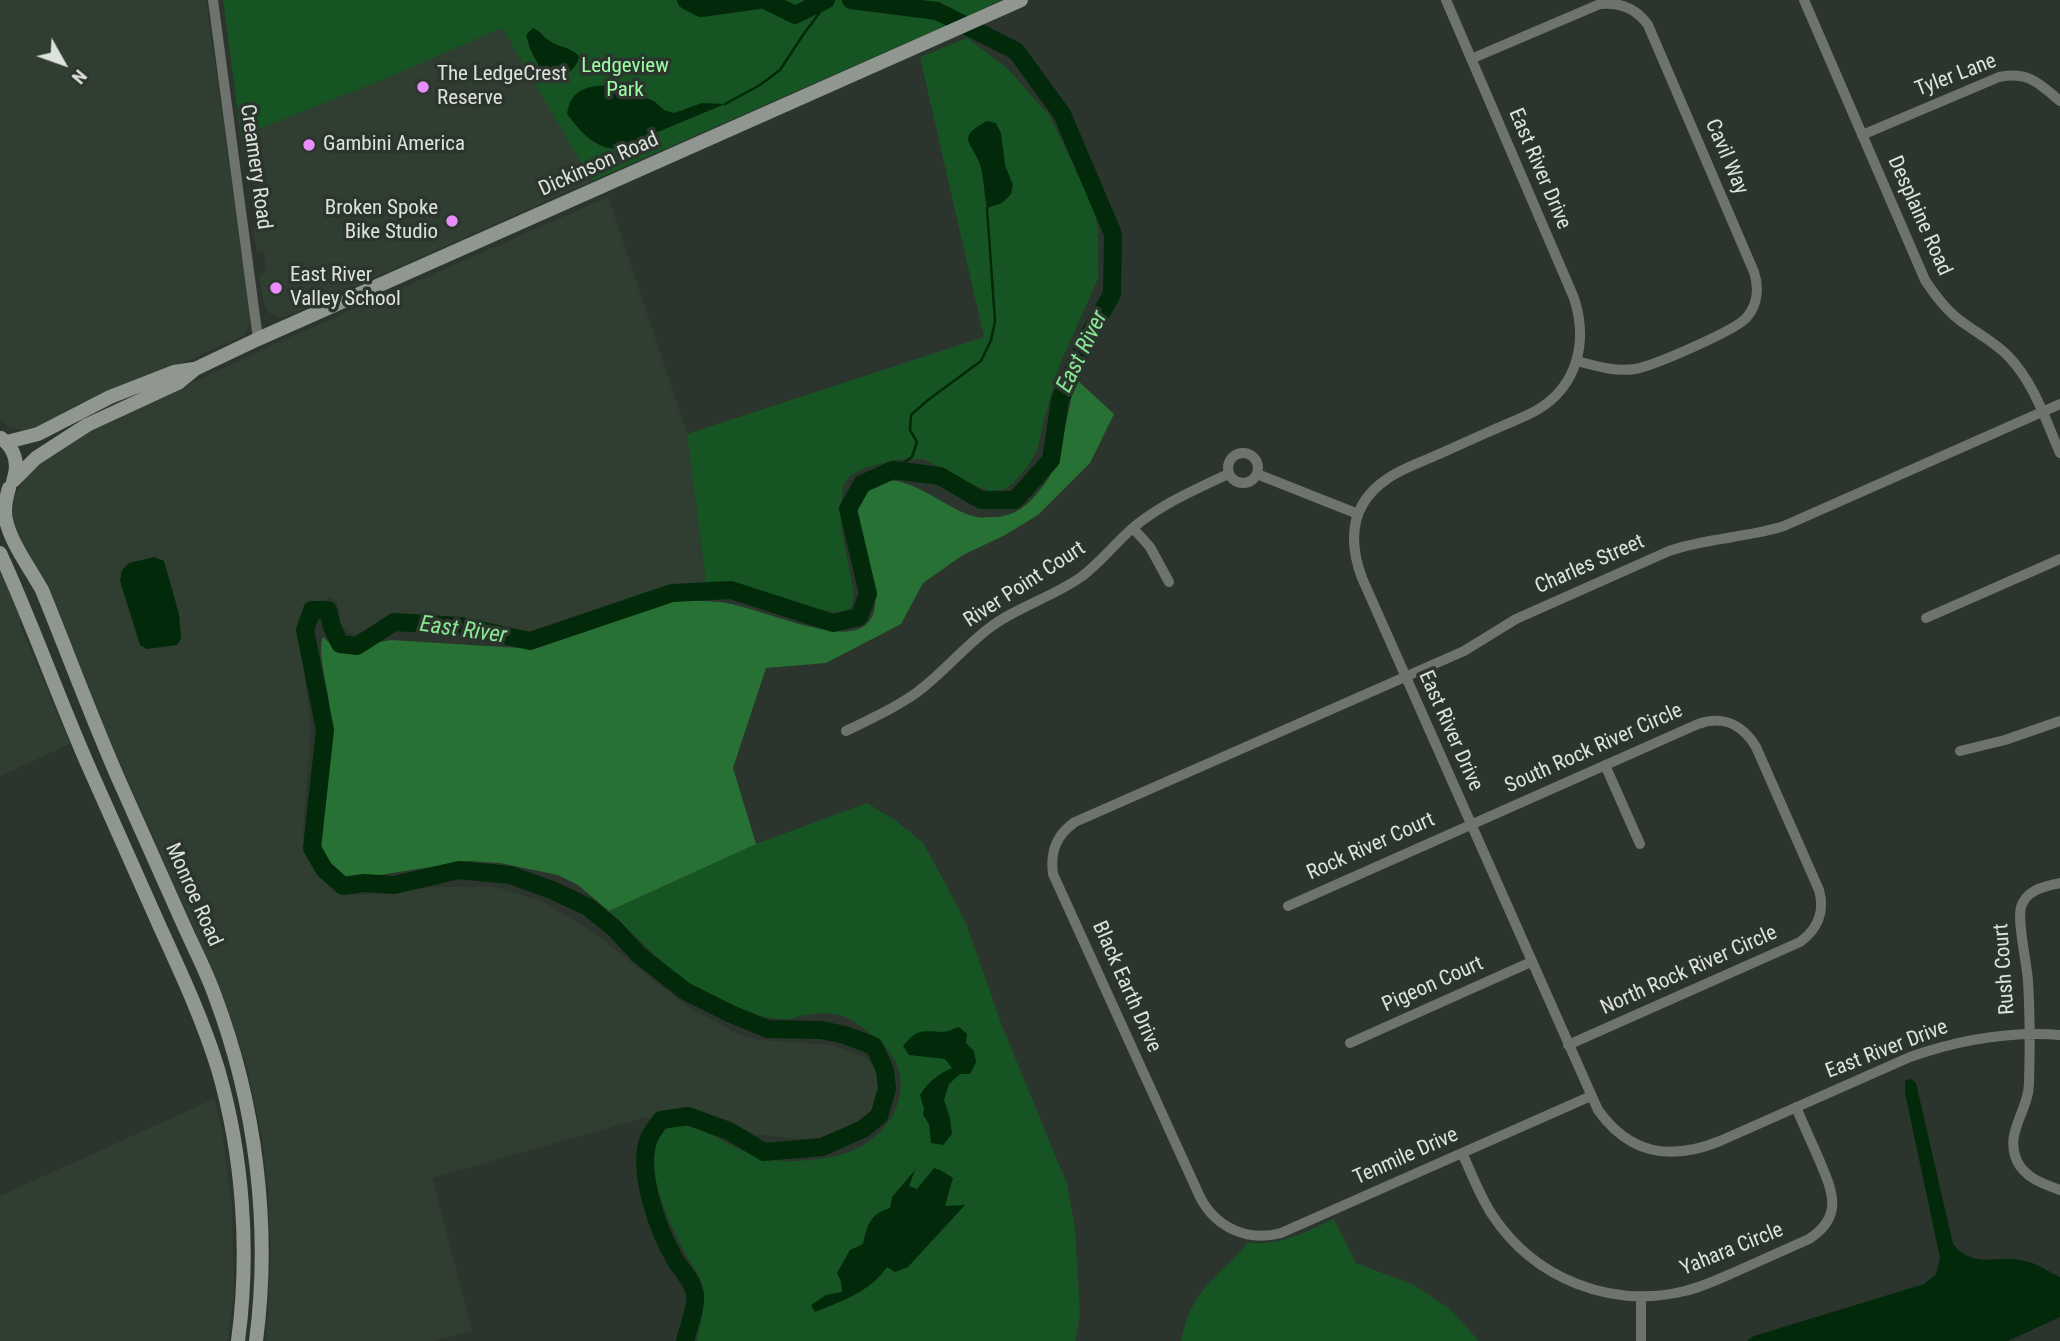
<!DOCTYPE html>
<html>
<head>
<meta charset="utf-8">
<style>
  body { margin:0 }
  #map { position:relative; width:2060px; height:1341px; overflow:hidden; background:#2c352d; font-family:"Roboto Condensed",sans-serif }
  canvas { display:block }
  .north { position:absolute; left:28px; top:28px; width:70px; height:70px; -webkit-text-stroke:5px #2c352d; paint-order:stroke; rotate:130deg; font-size:19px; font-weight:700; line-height:28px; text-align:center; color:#dde2dd }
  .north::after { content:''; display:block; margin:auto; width:24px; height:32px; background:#dde2dd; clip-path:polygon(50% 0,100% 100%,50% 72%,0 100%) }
</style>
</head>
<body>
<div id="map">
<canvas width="2060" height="1341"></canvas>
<div class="north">N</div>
</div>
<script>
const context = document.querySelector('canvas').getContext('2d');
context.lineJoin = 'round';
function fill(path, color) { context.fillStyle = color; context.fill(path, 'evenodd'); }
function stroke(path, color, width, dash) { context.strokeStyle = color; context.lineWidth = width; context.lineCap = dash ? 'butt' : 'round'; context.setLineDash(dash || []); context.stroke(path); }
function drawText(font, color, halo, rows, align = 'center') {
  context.font = font + ' "Roboto Condensed",sans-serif'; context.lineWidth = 7; context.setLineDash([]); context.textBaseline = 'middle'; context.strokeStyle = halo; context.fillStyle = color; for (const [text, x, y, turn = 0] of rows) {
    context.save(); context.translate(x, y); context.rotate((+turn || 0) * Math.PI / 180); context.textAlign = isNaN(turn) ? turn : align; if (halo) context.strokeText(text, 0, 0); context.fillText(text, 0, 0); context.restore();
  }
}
fill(new Path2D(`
  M0,0H206L251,318L250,325L244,335L239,338L155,375L80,404L41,426L23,430L10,428L0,420Z
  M502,28L592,181L291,315L280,318L269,313L264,304L259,276L266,271L263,249L257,253L253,228L259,222L250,151L242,155L241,136L385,79Z
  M608,197L687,434L706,583L682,584L635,596L553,630L540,633L523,632L454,620L403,619L382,622L357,634L350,633L341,624L337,601L330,597L324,600L317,604L306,617L300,635L311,730L303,830L304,845L313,864L322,876L338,890L346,894L364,895L435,887H495L544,902L598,936L688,1007L740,1035L759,1040L831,1045L863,1056L880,1071L882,1084L881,1097L871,1116L851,1129L825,1138L812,1140L755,1134L702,1112L693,1110H683L663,1115L652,1122L647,1117L432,1178L472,1330L435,1341H266L271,1254L268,1190L262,1137L247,1068L231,1018L213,971L19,538L13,521L12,510L15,494L26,477L49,456L92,430L277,343Z
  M0,565L18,610L21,627L70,744L0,776Z
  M214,1099L222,1130L232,1206L234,1293L228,1341H0V1196Z`), '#303e31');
fill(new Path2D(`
  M223,0H1001L950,25L899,46L592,181L502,28L385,79L241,136Z
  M967,38L1007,68L1049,115L1094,207L1098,229V279L1060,364L1044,419L1037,451L1025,470L1013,483L1005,489L990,491L970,484L924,459L894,460L865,468L850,476L844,484L842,496L841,527L854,593L852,606L847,610L837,612L803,607L761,593L706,583L687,434L984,337L920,57Z
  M867,803L895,820L922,842L935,864L966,923L1002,1026L1067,1184L1075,1228L1080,1315L1075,1341H697C700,1322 707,1302 702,1284C699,1274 692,1265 687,1256C671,1225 641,1170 660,1136C664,1130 670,1125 677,1125C702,1125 732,1148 755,1156C768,1160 784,1162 797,1161C820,1159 844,1157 864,1145C903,1121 916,1071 878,1040C868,1032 854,1020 843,1016C831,1013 817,1013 806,1015C801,1015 795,1018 790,1019C776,1020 757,1016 743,1011C688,993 650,950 609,911L756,844Z
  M1334,1219L1356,1263L1414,1285L1450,1309L1479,1341H1181C1183,1332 1185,1322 1189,1314C1200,1287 1225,1268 1244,1248L1247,1242C1279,1247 1306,1232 1334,1219Z`), '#175423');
fill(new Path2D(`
  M1076,379L1114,414L1090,463L1038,515L1005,535L963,555L923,583L901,624L826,663L766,668L733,768L756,844L609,911L578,885L558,875L500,863L469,861L354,879C330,874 323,860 320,837C325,792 333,746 329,701C327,685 317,650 323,637L337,650L348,653L356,651L374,643L391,640L520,648C563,645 604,620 646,608C654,606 663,602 671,601C686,600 704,601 719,602C755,605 834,645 863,627C895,606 855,544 856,516C856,511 859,506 861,501C864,495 867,487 873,484C907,468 945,511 977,517C982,518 988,517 993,517C1009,517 1023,510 1034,497C1042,488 1050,478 1054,466C1065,439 1068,407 1076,379Z`), '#277134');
fill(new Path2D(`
  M533,28C540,31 541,34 547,39C557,48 568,45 579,56C575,77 559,75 542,72L530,49L526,35Z
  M612,85L654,101L664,110L674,113L702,103L725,104L617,149C594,148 581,132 567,114C571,87 589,86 612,85Z
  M987,121L996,123L1001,133L1005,165L1013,185L1011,194L1002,203L987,208C984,194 984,177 980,164C972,142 955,138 987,121Z
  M154,557L164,561L179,614L181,639L177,645L147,649L140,645L120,581L122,570L129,563Z
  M959,1027L967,1034L966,1043L974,1051L976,1062L970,1074H960L949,1084L944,1100L950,1118L952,1134L943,1145L931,1143L929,1124L923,1115L924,1109L920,1095C928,1082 938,1074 952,1068L945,1059L909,1055L903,1046C917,1028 922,1031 943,1032C948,1032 954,1028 959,1027Z
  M1911,1079L1916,1083L1953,1244C1973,1270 1998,1254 2025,1261C2037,1263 2049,1272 2060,1277V1317L2008,1341H1747L1754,1336L1924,1284L1936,1274L1940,1258L1905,1093V1081Z
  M934,1168L940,1170L953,1178L945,1206L965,1205L908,1267L895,1272L887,1267C870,1292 842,1301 815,1312L811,1305L826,1295L842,1292L841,1282L837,1273L850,1250L863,1244C867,1225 870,1214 890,1208L892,1197L915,1170L909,1186L917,1189Z`), '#022a0a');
stroke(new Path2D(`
  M725,104L760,85L780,70L803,35L829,0
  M893,470L912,457L917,442L910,430L911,415L928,400L981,361L991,340L995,321L987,208`), '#022a0a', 2.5);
stroke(new Path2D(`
  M686,0L701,8L759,0
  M765,0L795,15L826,0
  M685,1341C688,1329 697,1305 695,1294C692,1280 683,1272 676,1261C659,1233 636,1171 649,1138C652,1132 657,1125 661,1120L688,1116L729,1131L764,1152L822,1147L863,1129L879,1116L887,1089L885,1070L874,1046L845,1035L821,1030L768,1029L731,1014L685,991L639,955L614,928L588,907L552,890L510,875L459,870L394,885L364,883L343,886L324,869L312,848L325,730L305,630L312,610H328L332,627L340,644L357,646L394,622L461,626L530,641L672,593L731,590L833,623L859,617L868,594L848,509L862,484L893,470L940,476L981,500H1015L1051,460L1060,400L1089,335L1112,294L1113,234L1062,114L1016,51L937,11L851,0`), '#022a0a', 18);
stroke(new Path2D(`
  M213,0L258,339
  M1446,0L1574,298C1588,341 1578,386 1537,410C1523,418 1508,423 1493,430C1472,439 1451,449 1430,458C1416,464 1399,470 1387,479C1350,504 1348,540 1362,578L1598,1110C1630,1155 1671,1161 1720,1141L1910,1057C1959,1040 2008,1031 2060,1035
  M1804,0L1925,280C1936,297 1948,313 1965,324C1980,335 1996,343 2009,357C2034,383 2046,421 2060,453
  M1471,59L1600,4C1620,2 1636,8 1648,25L1754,272C1759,287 1758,304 1747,317C1737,330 1653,366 1635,369C1615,372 1596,366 1577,361
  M1862,135L1999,77C2028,71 2039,83 2060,101
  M1228 468a15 15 0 1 1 30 0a15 15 0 1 1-30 0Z
  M1257,474L1358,514
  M1133,528L1150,547L1169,582
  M1926,618L2060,559
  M846,731C870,719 894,709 916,693C942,674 962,649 988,629C1016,607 1051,598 1081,577C1101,562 1116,542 1135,526C1164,503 1196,489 1228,474
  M1960,751L2005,740L2060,721
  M1605,765L1640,844
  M2060,883C2044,887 2027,889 2021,907C2017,921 2027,964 2028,981C2030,1015 2030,1050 2029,1083C2029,1111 2004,1132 2017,1161C2025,1178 2044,1184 2060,1190
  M1288,906L1698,724C1723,715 1743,725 1756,747L1819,890C1825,911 1818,929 1800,942L1568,1045
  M1350,1043L1531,962
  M1591,1096L1281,1233C1248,1242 1216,1228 1200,1197L1053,874C1050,852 1056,835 1075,822L1464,651L1516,619L1669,551C1706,538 1746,538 1784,526L2060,404
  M1462,1153C1472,1174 1480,1197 1493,1216C1535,1279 1611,1309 1685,1291C1702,1287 1719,1279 1735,1272C1760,1261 1784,1250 1809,1239C1845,1216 1832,1190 1818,1157C1811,1141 1803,1124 1796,1107
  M1641,1341V1297`), '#6e736e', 10);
stroke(new Path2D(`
  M1,438C14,448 19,462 14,478
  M7,442L38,434L110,397L174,372L194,369
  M13,481L36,458L87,425L178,383L195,369L258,339L1021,0
  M9,488C7,495 5,503 5,510C4,534 30,568 42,590C69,656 93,722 122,787C143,834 164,881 185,928C195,950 207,973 215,996C256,1105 271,1226 256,1341
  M0,553C33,625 59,700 91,772C114,824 137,875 160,927C181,973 203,1020 218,1069C243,1155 250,1252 238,1341`), '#909790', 14);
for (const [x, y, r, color] of [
  [423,87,7,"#ea8dfc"],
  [309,145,7,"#ea8dfc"],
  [452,221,7,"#ea8dfc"],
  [276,288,7,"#ea8dfc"]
]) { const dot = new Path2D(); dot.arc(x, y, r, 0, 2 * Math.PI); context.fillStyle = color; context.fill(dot); stroke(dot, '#2c352d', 2.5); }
drawText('21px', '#9cfda7', '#2c352d', [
  ["Ledgeview",625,67],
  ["Park",625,91]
]);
drawText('21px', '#dde2dd', '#2c352d', [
  ["The LedgeCrest",437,75],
  ["Reserve",437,99],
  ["Gambini America",323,145],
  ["Broken Spoke",438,209,"right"],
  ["Bike Studio",438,233,"right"],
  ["East River",290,276],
  ["Valley School",290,300]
], 'left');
drawText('21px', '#dde2dd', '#2c352d', [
  ["Tyler Lane",1956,76,-21],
  ["Cavil Way",1726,157,67],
  ["Dickinson Road",599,165,-24],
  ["Creamery Road",255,167,82],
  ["East River Drive",1539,169,67],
  ["Desplaine Road",1919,216,66],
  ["Charles Street",1590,565,-24],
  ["River Point Court",1025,585,-33],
  ["East River Drive",1450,731,66],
  ["South Rock River Circle",1594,749,-24],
  ["Rock River Court",1371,847,-24],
  ["Monroe Road",193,895,66],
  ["Rush Court",2005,969,-94],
  ["North Rock River Circle",1689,971,-24],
  ["Pigeon Court",1433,985,-24],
  ["Black Earth Drive",1126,987,66],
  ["East River Drive",1887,1050,-21],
  ["Tenmile Drive",1406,1157,-24],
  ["Yahara Circle",1732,1250,-22]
]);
drawText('italic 23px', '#88e894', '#2c352d', [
  ["East River",1083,352,-64],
  ["East River",463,631,8]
]);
</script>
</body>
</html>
